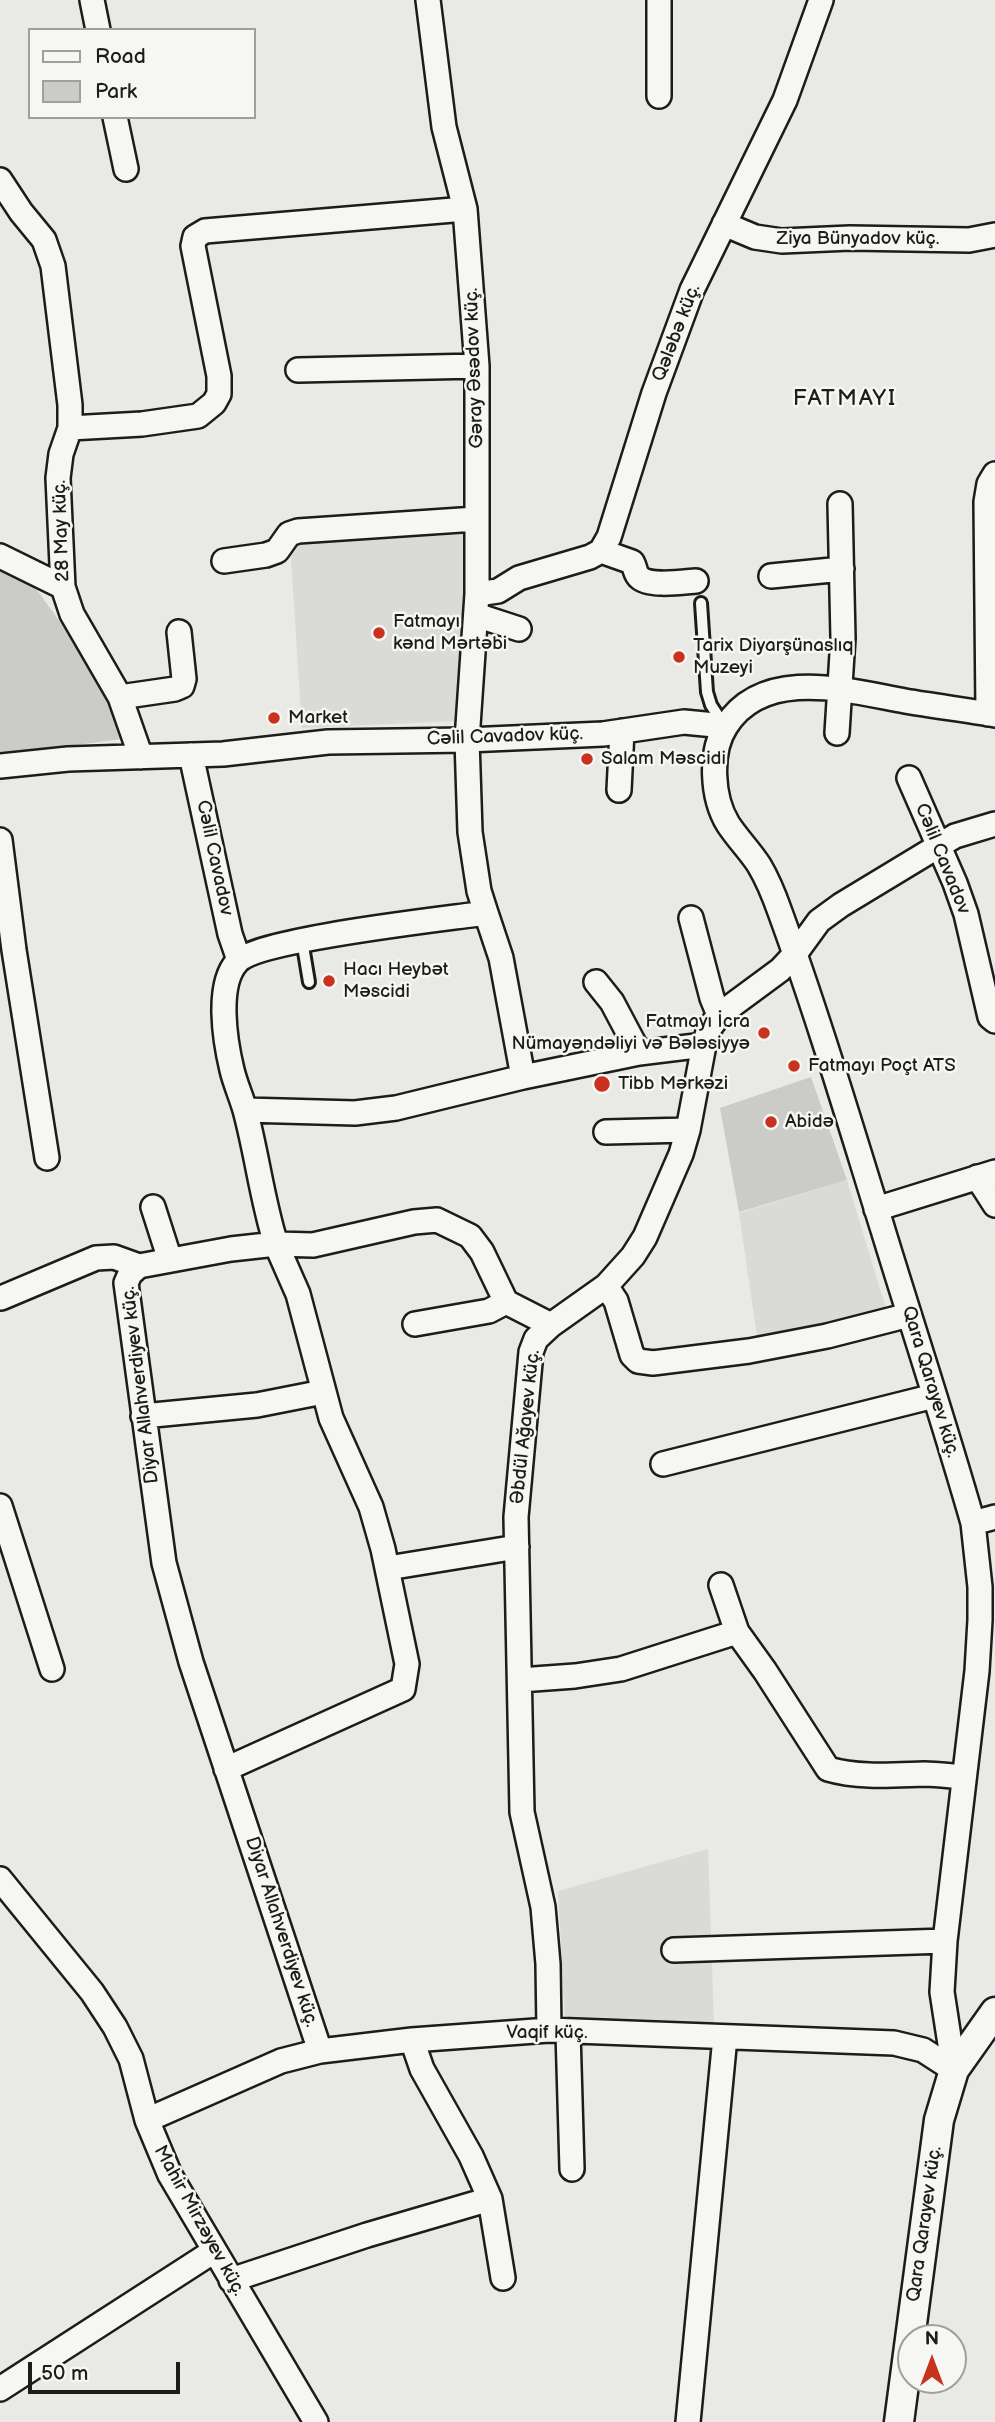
<!DOCTYPE html>
<html>
<head>
<meta charset="utf-8">
<style>
  body { margin:0 }
  #map { position:relative; width:995px; height:2422px; overflow:hidden; background:#e9e9e5; font-family:"Balsamiq Sans",sans-serif }
  canvas { display:block }
  .legend { position:absolute; left:28px; top:28px; width:228px; height:91px; box-sizing:border-box; background:#f6f6f2; border:2px solid #9f9f9c; margin:0; padding:9px 12px; list-style:none; font-size:21px; color:#1c1c1c }
  .legend li { display:flex; align-items:center; gap:14px; height:35px }
  .legend b { width:35px; border:2px solid #9f9f9c }
  .north { position:absolute; left:897px; top:2324px; width:70px; height:70px; box-sizing:border-box; background:#f6f6f2; border:2px solid #9f9f9c; border-radius:50%; rotate:0deg; font-size:19px; font-weight:700; line-height:28px; text-align:center; color:#1c1c1c }
  .north::after { content:''; display:block; margin:auto; width:24px; height:32px; background:#c8321e; clip-path:polygon(50% 0,100% 100%,50% 72%,0 100%) }
  .scale { position:absolute; left:28px; top:2362px; width:152px; height:32px; box-sizing:border-box; border:4px solid #1c1c1c; border-top:0; padding-left:9px; font-size:21px; line-height:24px; white-space:nowrap; color:#1c1c1c; -webkit-text-stroke:5px #f6f6f2; paint-order:stroke }
</style>
</head>
<body>
<div id="map">
<canvas width="995" height="2422"></canvas>
<ul class="legend">
<li><b style="height:9px;background:#f6f6f2"></b>Road</li>
<li><b style="height:19px;background:#cbcbc7"></b>Park</li>
</ul>
<div class="north">N</div>
<div class="scale">50 m</div>
</div>
<script>
const context = document.querySelector('canvas').getContext('2d');
context.lineJoin = 'round';
function fill(path, color) { context.fillStyle = color; context.fill(path, 'evenodd'); }
function stroke(path, color, width, dash) { context.strokeStyle = color; context.lineWidth = width; context.lineCap = dash ? 'butt' : 'round'; context.setLineDash(dash || []); context.stroke(path); }
function drawText(font, color, halo, rows, align = 'center') {
  context.font = font + ' "Balsamiq Sans",sans-serif'; context.lineWidth = 5; context.setLineDash([]); context.textBaseline = 'middle'; context.strokeStyle = halo; context.fillStyle = color; for (const [text, x, y, turn = 0] of rows) {
    context.save(); context.translate(x, y); context.rotate((+turn || 0) * Math.PI / 180); context.textAlign = isNaN(turn) ? turn : align; if (halo) context.strokeText(text, 0, 0); context.fillText(text, 0, 0); context.restore();
  }
}
fill(new Path2D(`
  M467,534L458,721L302,728L290,544Z
  M847,1180L887,1312L758,1343L739,1213Z
  M708,1849L714,2025L565,2019L558,1891Z`), '#dadad6');
fill(new Path2D(`
  M0,563L37,590L99,676L122,739L0,755Z
  M811,1077L847,1180L739,1212L720,1108Z`), '#cbcbc7');
const service = new Path2D(`
  M701,603L707,692L711,705L724,725
  M302,940L309,982`);
const minor = new Path2D(`
  M92,0L98,30
  M659,96V0
  M115,117L126,169
  M0,180L21,212L44,240L53,266L70,405V428L61,454L58,478L63,587L72,614L120,697L141,757
  M724,224L755,237L782,241L850,238L969,240L995,235
  M298,370L477,366
  M70,428L142,424L198,416L214,403L219,394V376L193,246L195,237L205,231L465,209
  M601,551L632,562C635,566 635,574 639,577C648,587 683,582 696,581
  M0,556L63,587
  M224,561L266,555L277,551L289,534L298,531L476,519
  M771,576L842,569
  M477,594L498,591L519,578L590,557L601,551L609,537L654,393L692,290L785,100L821,0
  M476,615L519,629
  M120,697L175,689L182,686L184,679L179,632
  M988,714L986,502L989,484L995,474
  M837,733L843,638L840,504
  M191,755L230,934L239,960
  M0,766L68,759L223,754L328,742L467,740L603,734L684,722L725,726
  M909,778L955,883L966,914L990,1017L995,1021
  M619,790L622,731
  M0,840L14,950L47,1158
  M486,913L501,958L523,1077
  M691,918L712,998L719,1015
  M596,982L612,1002L639,1053
  M245,1110L355,1113L396,1108L523,1077L639,1053L704,1045
  M606,1132L688,1130
  M977,1177L995,1205
  M153,1207L170,1260
  M876,1209L995,1172
  M606,1286L616,1301L632,1355L638,1361L653,1363L749,1351L827,1336L909,1315
  M1,1298L96,1258L114,1257L139,1266
  M415,1324L489,1311L506,1302L551,1325
  M143,1416L257,1405L323,1392
  M663,1464L934,1396
  M0,1506L52,1669
  M973,1523L995,1517
  M388,1568L517,1547
  M721,1585L737,1632
  M520,1680L575,1676L621,1669L737,1632L765,1671L828,1769C859,1778 892,1775 924,1774C937,1774 950,1776 963,1777
  M226,1769L403,1689L407,1664L383,1549L371,1507L331,1418L298,1294L276,1244L313,1245L414,1222L437,1220L470,1236L482,1252L506,1302
  M0,1879L92,1992L115,2027L131,2059L147,2120L170,2175L316,2422
  M674,1950L945,1941
  M549,2030L548,1964L543,1907L522,1812L516,1517L531,1352L536,1339L551,1325L606,1286L633,1256L645,1237L681,1154L688,1130L704,1045L709,1029L719,1015L780,970L795,954L819,921L841,905L955,836L995,824
  M568,2032L572,2169
  M412,2040L422,2069L471,2156L490,2199L503,2278
  M320,2051L191,1662L164,1563L126,1283L130,1274L139,1266L231,1249L276,1244C262,1200 257,1154 245,1110C241,1096 235,1083 232,1070C225,1041 216,985 237,962C258,939 445,919 486,913L479,891L470,832L467,740L477,594V366L465,209L444,127L428,0
  M954,2070L942,1992L945,1941L977,1671L980,1620V1587L973,1523C945,1425 913,1328 883,1230C850,1124 818,1016 780,912C774,895 768,880 759,865C750,851 737,838 728,824C712,798 709,752 726,726C764,666 849,691 905,701C935,706 965,710 995,715
  M147,2120L281,2061L320,2051L412,2040L549,2030L894,2043L923,2050L954,2070
  M231,2280L367,2235L490,2199
  M0,2389L214,2251
  M688,2422L725,2037`);
const tertiary = new Path2D(`
  M899,2422L939,2120L954,2070L995,2012`);
stroke(service, '#1c1c1c', 16);
stroke(minor, '#1c1c1c', 28);
stroke(tertiary, '#1c1c1c', 33);
stroke(service, '#f6f6f2', 10);
stroke(minor, '#f6f6f2', 23);
stroke(tertiary, '#f6f6f2', 28);
for (const [x, y, r, color] of [
  [379,633,7,"#c8321e"],
  [679,657,7,"#c8321e"],
  [274,718,7,"#c8321e"],
  [587,759,7,"#c8321e"],
  [329,981,7,"#c8321e"],
  [764,1033,7,"#c8321e"],
  [794,1066,7,"#c8321e"],
  [602,1084,9,"#c8321e"],
  [771,1122,7,"#c8321e"]
]) { const dot = new Path2D(); dot.arc(x, y, r, 0, 2 * Math.PI); context.fillStyle = color; context.fill(dot); stroke(dot, '#f6f6f2', 2.5); }
drawText('19px', '#1c1c1c', '#f6f6f2', [
  ["Ziya Bünyadov küç.",858,239],
  ["Qələbə küç.",677,333,-69],
  ["Gəray Əsədov küç.",475,368,-92],
  ["28 May küç.",62,531,-92],
  ["Cəlil Cavadov küç.",505,737,-2],
  ["Cəlil Cavadov",214,858,78],
  ["Cəlil Cavadov",942,859,68],
  ["Qara Qarayev küç.",930,1382,73],
  ["Diyar Allahverdiyev küç.",141,1385,-97],
  ["Əbdül Ağayev küç.",526,1427,-84],
  ["Diyar Allahverdiyev küç.",281,1932,72],
  ["Vaqif küç.",547,2033],
  ["Mahir Mirzəyev küç.",199,2221,61],
  ["Qara Qarayev küç.",925,2224,-82]
]);
drawText('19px', '#1c1c1c', '#f6f6f2', [
  ["Fatmayı",393,622],
  ["kənd Mərtəbi",393,644],
  ["Tarix Diyarşünaslıq",693,646],
  ["Muzeyi",693,668],
  ["Market",288,718],
  ["Salam Məscidi",601,759],
  ["Hacı Heybət",343,970],
  ["Məscidi",343,992],
  ["Fatmayı İcra",750,1022,"right"],
  ["Nümayəndəliyi və Bələsiyyə",750,1044,"right"],
  ["Fatmayı Poçt ATS",808,1066],
  ["Tibb Mərkəzi",618,1084],
  ["Abidə",785,1122]
], 'left');
context.letterSpacing = '2px';
drawText('23px', '#1c1c1c', '#f6f6f2', [
  ["FATMAYI",845,399]
]);
context.letterSpacing = '0px';
</script>
</body>
</html>
